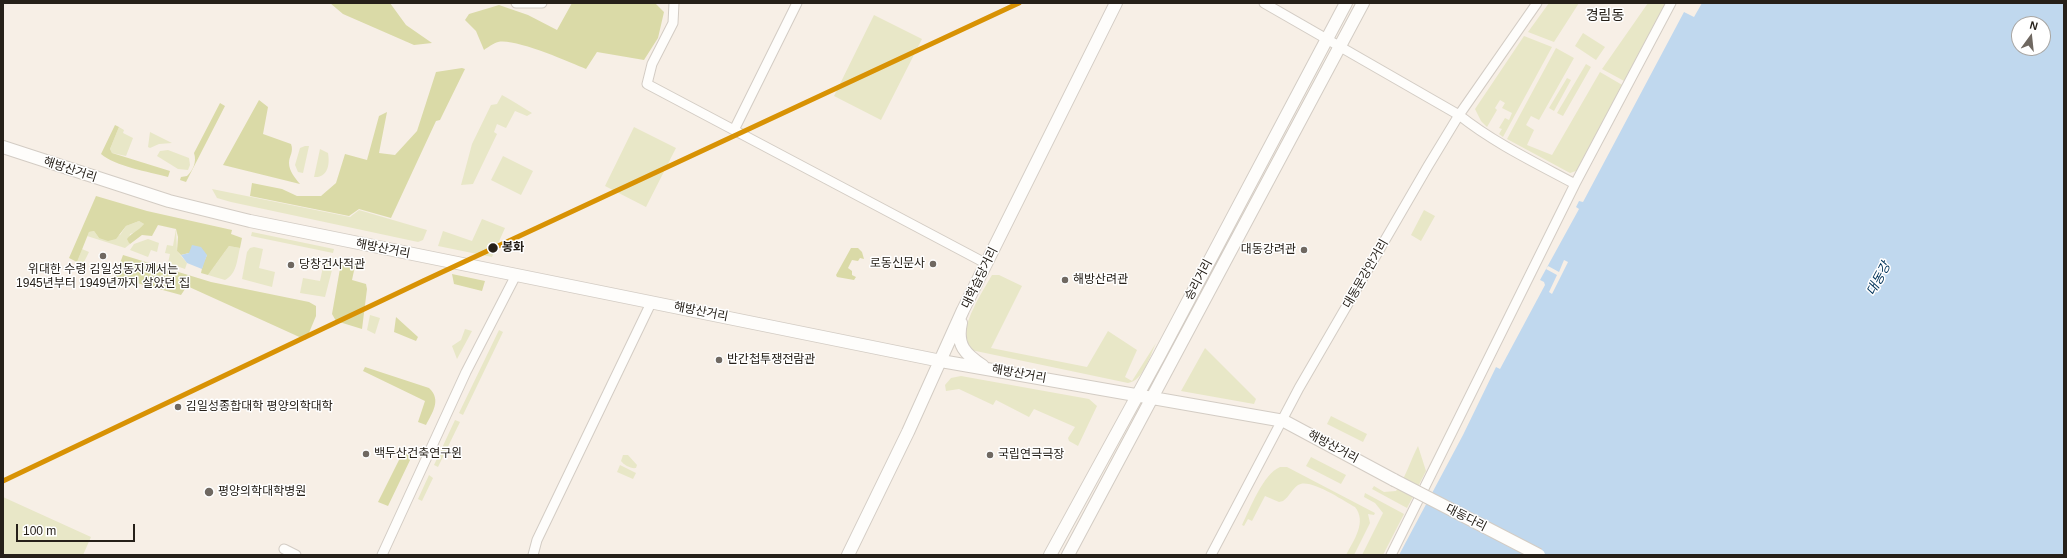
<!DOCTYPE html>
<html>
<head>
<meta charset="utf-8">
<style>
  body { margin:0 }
  #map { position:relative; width:2067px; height:558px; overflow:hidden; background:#f7efe6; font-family:Helvetica,sans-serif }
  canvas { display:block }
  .frame { position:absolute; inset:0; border:4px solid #262019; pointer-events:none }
  .north { position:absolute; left:2011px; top:16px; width:40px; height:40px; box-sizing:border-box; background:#fff; border:1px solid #a8a6a3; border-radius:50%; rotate:15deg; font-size:11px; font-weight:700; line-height:16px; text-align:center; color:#262019 }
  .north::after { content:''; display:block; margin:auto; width:14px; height:18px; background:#6f6861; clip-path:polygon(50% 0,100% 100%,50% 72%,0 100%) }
  .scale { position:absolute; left:16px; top:524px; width:119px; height:18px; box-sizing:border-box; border:2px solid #262019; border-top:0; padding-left:5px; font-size:12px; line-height:14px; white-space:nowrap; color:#262019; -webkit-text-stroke:3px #fff; paint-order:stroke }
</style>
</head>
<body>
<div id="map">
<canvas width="2067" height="558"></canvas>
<div class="frame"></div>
<div class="north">N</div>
<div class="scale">100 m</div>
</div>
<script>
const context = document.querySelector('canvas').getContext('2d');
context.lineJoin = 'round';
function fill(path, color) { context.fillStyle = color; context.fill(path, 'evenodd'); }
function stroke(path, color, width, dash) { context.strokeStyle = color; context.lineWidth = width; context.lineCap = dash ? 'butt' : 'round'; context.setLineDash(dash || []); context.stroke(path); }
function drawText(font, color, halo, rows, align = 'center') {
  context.font = font + ' Helvetica,"Noto Sans KR",sans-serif'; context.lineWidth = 3; context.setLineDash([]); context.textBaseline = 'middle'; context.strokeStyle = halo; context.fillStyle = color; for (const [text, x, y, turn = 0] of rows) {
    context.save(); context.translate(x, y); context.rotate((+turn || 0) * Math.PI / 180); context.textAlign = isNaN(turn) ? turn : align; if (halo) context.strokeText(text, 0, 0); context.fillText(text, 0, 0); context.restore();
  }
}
fill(new Path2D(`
  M1549,3H1579L1554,42L1528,32Z
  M1648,3H1669L1626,82L1602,69Z
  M874,15L922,39L881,120L834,96Z
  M1583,33L1605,47L1596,60L1575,46Z
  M1524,36L1552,47L1503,137L1499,134L1502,129L1499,128L1505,118L1509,120L1512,113L1502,108L1505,103L1500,100L1495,108L1497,110L1487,127L1481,121L1475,109Z
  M1556,48L1574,58L1539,120L1531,116L1526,125L1534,130L1527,145L1552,155L1600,72L1624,86L1579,170L1570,173L1507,139Z
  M1586,64L1591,67L1563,116L1557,113Z
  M1567,78L1571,80L1554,111L1549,108Z
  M502,95C513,101 522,107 532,113L527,116L515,111L506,128L497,124L494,132L497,134L473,184L461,185L472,144L491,105L497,104Z
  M119,127L124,130L123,133L133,138L126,156L112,153L110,149Z
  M634,127L676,148L646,207L605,186Z
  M150,132L172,143L159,144L150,148L148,147Z
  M305,146H309L303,173L298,172L295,165L300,148Z
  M320,149L328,153C330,164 328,178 314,177Z
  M168,150L189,158L190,165L188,170L178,169L157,156L160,151Z
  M503,156L533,171L521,195L491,180Z
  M212,189L350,217L359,210L427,230L423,240L418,242L231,202L217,198Z
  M1424,210L1435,216L1421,241L1411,235Z
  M482,219L505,228L492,257L438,246L443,231L472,241Z
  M139,221L144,224L141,230L130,234L129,243L130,244L125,248L87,236L89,232L94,231L99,238L120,235L126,226Z
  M176,229L177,251L187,263L185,269L168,263L170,254L165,253L167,245L173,246Z
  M252,232L334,249L333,253L251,236Z
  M148,239L159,243L157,252L151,250L148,257L130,250L134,244Z
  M229,246L240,248C237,259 237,274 225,280L208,275Z
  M254,247L263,249L259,268L275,272L272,287L242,279L247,252L250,248Z
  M82,249L89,252L83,264L77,262Z
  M324,262L331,265L332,270L325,297L300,293L303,278L320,281Z
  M992,275H999L1022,286L991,348L1087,367L1108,331L1137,350L1125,377L1132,381L1156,343C1150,356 1143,381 1128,383L971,350C953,336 983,291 992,275Z
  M370,315L380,318L375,334L367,330Z
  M465,329L472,331L457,359L452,346L461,340Z
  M499,330L503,332L463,415L459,413Z
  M1205,348L1256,399L1254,404L1181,391Z
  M961,376L1089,399L1097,406L1078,446L1069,441L1068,438L1075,427L1034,409L1029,417L996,400L993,405L959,389L946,391L945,385L951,378Z
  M1331,416L1367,434L1363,442L1327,424Z
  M455,420L460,422L438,467L434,465Z
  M1418,446L1426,471L1407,508L1372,489L1374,486L1384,492L1396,491C1406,477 1410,461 1418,446Z
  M623,455H628L637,465L636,468C631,469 624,465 621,461Z
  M1311,457L1346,475L1341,484L1306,466Z
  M620,465L636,473L633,479L617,472Z
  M1280,467H1287L1375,513L1374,515L1368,514L1370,523L1354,555H1346C1354,540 1367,522 1355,507C1344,501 1309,477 1298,485C1292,489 1289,497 1283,501L1279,502L1265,496L1252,521L1248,519L1244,526L1242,525C1250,509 1263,474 1280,467Z
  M429,475L433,478L422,501L418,499Z
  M1365,493L1404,514L1383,555H1362L1383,513L1375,503L1364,497Z
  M3,497L91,537L83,555H3Z`), '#e8e7c7');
fill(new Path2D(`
  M330,3H390L406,25L432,43L414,45L343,14Z
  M572,3H655L664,12L658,38L644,60L597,52L586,69C569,62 515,38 498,42C494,43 488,47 484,50L476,31L465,20L469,14L499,5L528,15L557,30Z
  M462,68L465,69L440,120L436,121L391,218L359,209L349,216L250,196L252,183L282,189L297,196H321L336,183L345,154L367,160L379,116L387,112L379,153L395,155L417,131L436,72Z
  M259,100L268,107L263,134L291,144C294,152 289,156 289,163C289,171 295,178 300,184L223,165Z
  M220,103L225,106L186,182L180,180L181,177L187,176C193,170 197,162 194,153Z
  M115,125L119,127L110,149L112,153L170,171L168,177C149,172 115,166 101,154Z
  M96,196L147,211L232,230L231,234L242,238L240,248L229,246L208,275L201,273L203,264L207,255L189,253L181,255L177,251L178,237L176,229L158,225L152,236L142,235L130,244L129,243L127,239C132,232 139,231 144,224L139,221L126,226L116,239L108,241L99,238L94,231L89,232L77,262L69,258Z
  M851,248H858L862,252L864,259L860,258L858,261L852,260L848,268L852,271V275L856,277L854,280L837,277L836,275Z
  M123,255L211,282L309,302L316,306V316L306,340L187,286L181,295L115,277Z
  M341,263L355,266L352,280L366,284L367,289L362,329L336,321L332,314Z
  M452,274L485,281L482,291L454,284Z
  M396,317L418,337L416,341L394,332Z
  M365,367L429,388C442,400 432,413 426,425L418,422L425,401L363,371Z
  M403,452L412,456L388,506L378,502Z`), '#dadaa7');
fill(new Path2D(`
  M1702,3H2064V555H1399L1463,435L1496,367L1500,369L1545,285L1544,282L1540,280L1579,209L1576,207L1579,201L1583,202L1684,12L1694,17ZM2019,24H2043V48H2019Z
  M192,245L201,247L207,255L202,269L187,263L181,255L189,253Z`), '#c0d8ee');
fill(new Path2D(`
  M1564,260L1568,262L1552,294L1549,292L1557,275L1546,269L1548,266L1559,272Z`), '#f7efe6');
const minor = new Path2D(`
  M516,3H542
  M674,3L673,23L652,64L647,84L987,264
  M1264,3L1459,115C1494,143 1536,163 1575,184
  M734,130L797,3
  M284,549L296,555
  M382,555L466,372L516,275
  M533,555L537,540L651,303
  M1211,555L1299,388L1428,166L1459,115L1537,3
  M1391,555L1575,184L1671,3`);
const major = new Path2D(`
  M3,147L169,201L250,221L941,361L1284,421L1394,480
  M961,323C956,345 965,354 983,366
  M848,555L908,432L963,310L1116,3
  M1050,555L1159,356L1346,3
  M1068,555L1363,3`);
stroke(minor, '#d3ccc4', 11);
stroke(major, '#d3ccc4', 14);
stroke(minor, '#fefdfb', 9);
stroke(major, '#fefdfb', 12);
const majorBridge = new Path2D(`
  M1394,480L1539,555`);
stroke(majorBridge, '#d3ccc4', 14, []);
stroke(majorBridge, '#fefdfb', 12);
stroke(new Path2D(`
  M3,481L423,281L1019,3`), '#d89204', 5);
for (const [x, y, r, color] of [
  [493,248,5.5,"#262019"],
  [1304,250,4,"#6f6861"],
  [103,256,4,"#6f6861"],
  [933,264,4,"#6f6861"],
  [291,265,4,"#6f6861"],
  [1065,280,4,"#6f6861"],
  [719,360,4,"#6f6861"],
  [178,407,4,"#6f6861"],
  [366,454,4,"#6f6861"],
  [990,455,4,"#6f6861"],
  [209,492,5,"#6f6861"]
]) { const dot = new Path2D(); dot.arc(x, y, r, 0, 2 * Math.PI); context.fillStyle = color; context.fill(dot); stroke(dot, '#fff', 1.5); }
drawText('12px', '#262019', '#fff', [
  ["해방산거리",70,170,18],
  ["해방산거리",383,249,11],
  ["대동문강안거리",1366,274,-60],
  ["대학습당거리",980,278,-64],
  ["승리거리",1199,280,-62],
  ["해방산거리",701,312,11],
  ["해방산거리",1019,374,10],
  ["해방산거리",1333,447,28],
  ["대동다리",1466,518,27]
]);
drawText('bold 12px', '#262019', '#fff', [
  ["봉화",502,248]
], 'left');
drawText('12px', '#262019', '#fff', [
  ["대동강려관",1296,250,"right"],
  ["로동신문사",925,264,"right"],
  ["당창건사적관",299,265],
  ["위대한 수령 김일성동지께서는",103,270,"center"],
  ["1945년부터 1949년까지 살았던 집",103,284,"center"],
  ["해방산려관",1073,280],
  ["반간첩투쟁전람관",727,360],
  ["김일성종합대학 평양의학대학",186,407],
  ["백두산건축연구윈",374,454],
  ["국립연극극장",998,455],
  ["평양의학대학병원",218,492]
], 'left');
drawText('italic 13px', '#003359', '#fff', [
  ["대동강",1879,279,-62]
]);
drawText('14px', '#262019', '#fff', [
  ["경림동",1605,16]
]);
</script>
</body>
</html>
